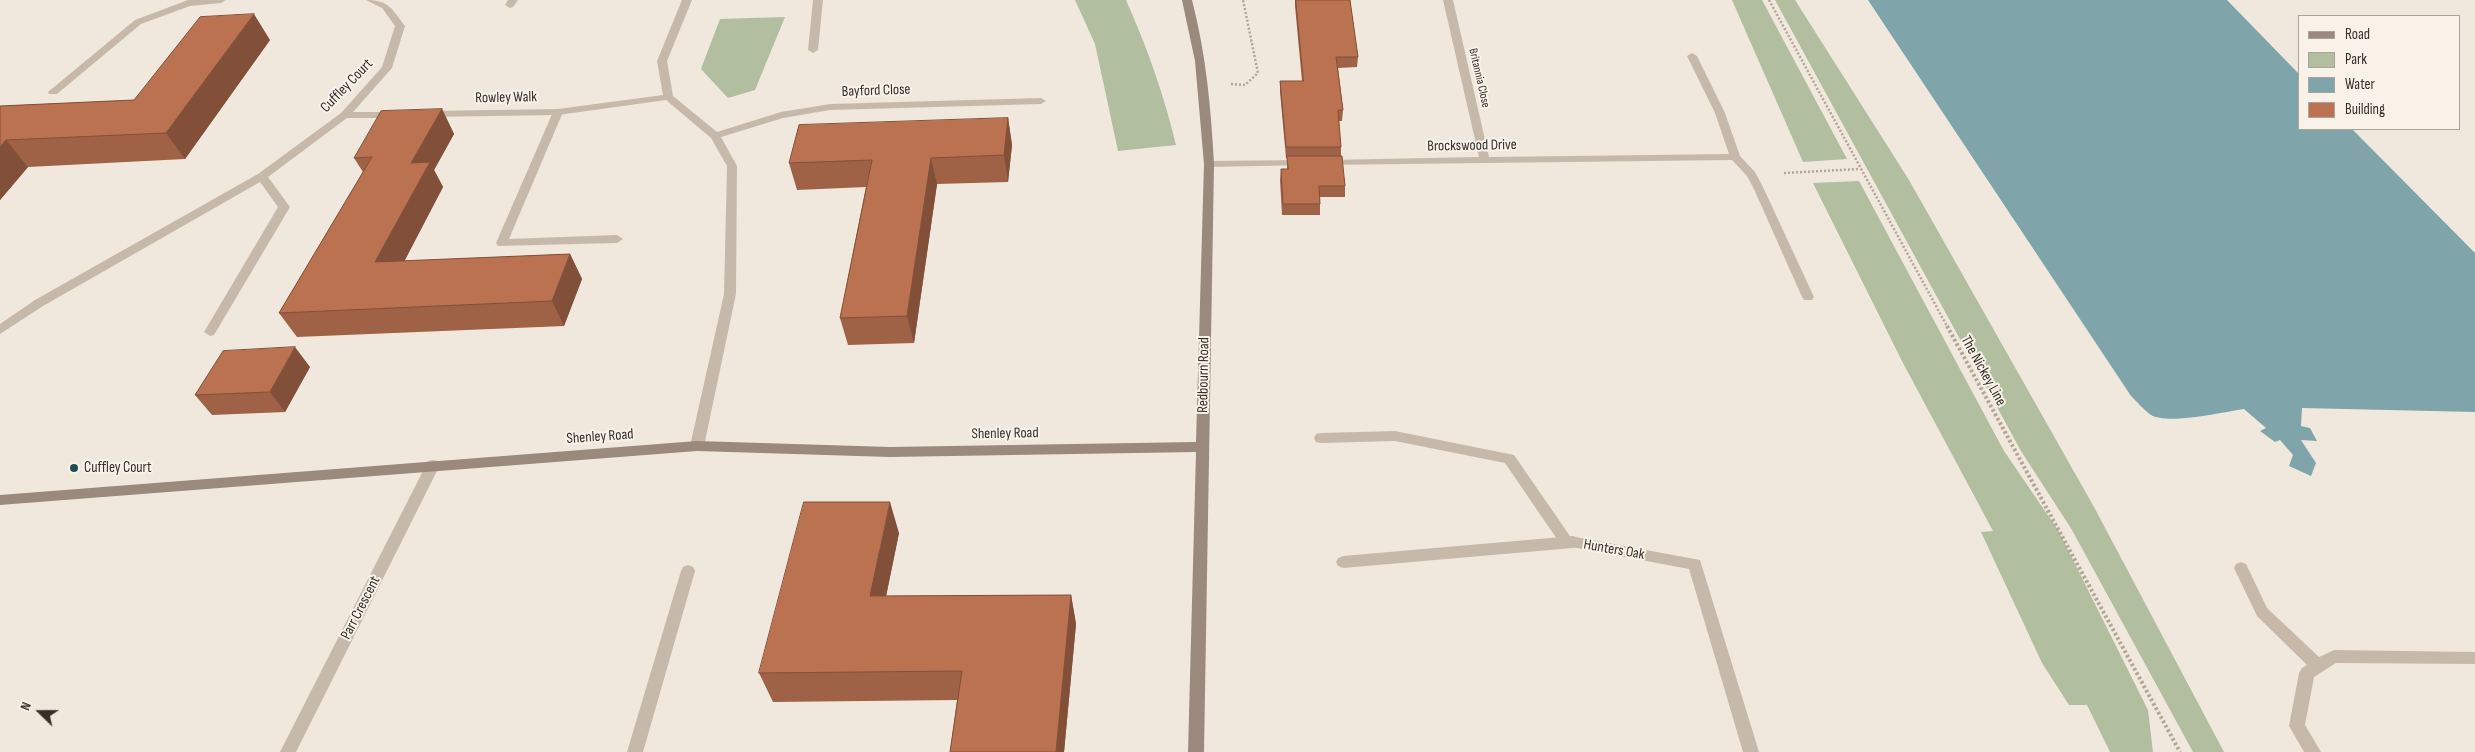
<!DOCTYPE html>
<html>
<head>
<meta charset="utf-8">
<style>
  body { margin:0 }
  #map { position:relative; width:2475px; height:752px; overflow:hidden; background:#f0e8dd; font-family:"Sofia Sans Condensed",sans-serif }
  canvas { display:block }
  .legend { position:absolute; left:2298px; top:15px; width:162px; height:115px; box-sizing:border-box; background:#f8f2e9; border:1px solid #aaa49c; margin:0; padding:6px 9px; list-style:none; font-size:15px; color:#352e29 }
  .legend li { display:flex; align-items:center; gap:10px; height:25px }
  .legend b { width:25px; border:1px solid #aaa49c }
  .north { position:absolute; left:15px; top:687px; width:50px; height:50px; -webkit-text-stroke:4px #f8f2e9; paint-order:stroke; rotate:292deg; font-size:14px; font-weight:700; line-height:20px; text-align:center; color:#352e29 }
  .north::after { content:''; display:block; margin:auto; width:18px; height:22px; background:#352e29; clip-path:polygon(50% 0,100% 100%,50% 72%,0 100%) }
</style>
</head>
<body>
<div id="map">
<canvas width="2475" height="752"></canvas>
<ul class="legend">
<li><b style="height:6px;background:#9a897c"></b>Road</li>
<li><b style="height:14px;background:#b1be9f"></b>Park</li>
<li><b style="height:14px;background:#7fa5aa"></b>Water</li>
<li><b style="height:14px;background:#ba7251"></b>Building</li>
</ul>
<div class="north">N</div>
</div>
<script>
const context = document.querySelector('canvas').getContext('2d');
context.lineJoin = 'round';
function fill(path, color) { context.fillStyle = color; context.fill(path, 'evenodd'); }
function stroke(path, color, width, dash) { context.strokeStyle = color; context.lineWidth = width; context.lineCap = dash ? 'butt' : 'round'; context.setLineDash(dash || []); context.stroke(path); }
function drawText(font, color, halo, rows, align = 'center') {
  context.font = font + ' "Sofia Sans Condensed",sans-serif'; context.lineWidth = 4; context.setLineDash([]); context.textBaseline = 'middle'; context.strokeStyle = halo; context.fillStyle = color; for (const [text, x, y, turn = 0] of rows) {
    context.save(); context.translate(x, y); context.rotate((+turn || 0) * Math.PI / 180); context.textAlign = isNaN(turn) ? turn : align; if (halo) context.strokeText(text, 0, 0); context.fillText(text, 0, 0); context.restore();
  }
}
fill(new Path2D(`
  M1075,0H1126C1147,47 1164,95 1176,145L1118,151L1095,44Z
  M1732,0H1762L1847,159L1803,162Z
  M1775,0H1795L1909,180L2094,507L2224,752H2193L2072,530L2021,451Z
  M785,17L755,90L728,98L701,69L720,19Z
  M1859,181L2004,451L2058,530L2148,710L2153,752H2110L2087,705H2069L2042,663L1981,532L1993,531L1903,363L1813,183Z`), '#b1be9f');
fill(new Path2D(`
  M1868,0H2227L2299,74V129H2352L2475,253V412L2302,408L2301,426L2310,428L2317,441L2301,440L2316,463L2311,476L2289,466L2293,455L2280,440L2275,442L2260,431L2266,428L2244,409C2223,412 2168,425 2151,415C2144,410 2137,402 2131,396Z`), '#7fa5aa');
stroke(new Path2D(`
  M1769,0L1948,328
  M1231,84L1245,85L1258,73L1243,0
  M1784,173L1860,169`), '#b3a495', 2.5, [2, 2]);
stroke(new Path2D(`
  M1947,326L2180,752`), '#b3a495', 4, [2.5, 2.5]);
fill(new Path2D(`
  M508,0H518L513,7L510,8L505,5Z
  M1692,53L1697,56L1725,113L1724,115H1716L1715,113L1687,56Z
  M558,109L563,112L509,239L617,235L623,239L617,243L498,246L496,243L553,112Z
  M1758,184L1763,187L1814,297L1812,300H1804L1802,297L1753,187Z
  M1573,536L1578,538L1580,542L1578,546L1573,548L1343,568L1338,566L1336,562L1338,558L1343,556Z
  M688,565L693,567L695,571L643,752H627L681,571L683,567Z`), '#c7b9aa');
fill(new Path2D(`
  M188,0H226L221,3L190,6L141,24L57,94H49L48,92L135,20Z
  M366,0C389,0 392,9 405,26L392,68L353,112H395L400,115L395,118H347L268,177L290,207L214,335L210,336L204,332L278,207L260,182L43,306L0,334V324L35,300L258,174L341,113L382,67L395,26L382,8Z
  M682,0H692L667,61L673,96L717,132L781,112L830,104L1041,98L1046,101L1041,104L830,110L783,118L721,137L737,166L736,294L704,446L702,450H692L690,446L724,294L727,166L711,138L666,100L558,115L427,117L422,114L427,111L558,109L663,95L657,61Z
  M813,0H823L818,50L813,53L808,50Z
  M1443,0H1453L1489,157L1729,154L1715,113L1720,110L1725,113L1740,156L1755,172L1763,187L1762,189H1754L1747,176L1732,160L1323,165L1322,163L1323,161L1327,160L1479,157Z
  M1304,160L1308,161L1309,163L1308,165L1209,167L1204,164L1209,161Z
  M1395,431L1514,455L1570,536L1700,560L1759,752H1743L1689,569L1561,545L1505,463L1395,441L1321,443L1316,442L1314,438L1316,434L1321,433Z
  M433,460L438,461L440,465L296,752H280L426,465L428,461Z
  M2241,562L2246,564L2267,608L2319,657L2334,650L2475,652V664L2336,663L2314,677L2305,725L2321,752H2304L2289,726L2299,673L2302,668L2307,665L2257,616L2234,568L2236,564Z`), '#c7b9aa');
fill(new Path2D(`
  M1182,0H1192C1206,54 1211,108 1214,164L1204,752H1188L1196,452L890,457L697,451L0,505V495L697,441L890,447L1196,442L1204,164L1195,61Z`), '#9a897c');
fill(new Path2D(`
  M1295,0H1350L1358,57L1357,67L1338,68L1343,110L1342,121H1339L1341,147V156L1345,186V197H1320V215H1282L1280,180L1281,169H1287V158H1286L1280,92V81H1302L1295,6Z
  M270,40L185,159L28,167L0,200V106L134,100Z
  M442,109L454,134L434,170L443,187L404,261L570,254L582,279L564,326L297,337L279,313L363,172L354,158Z
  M1008,118L1012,145L1008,182L937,184L914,343L848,345L840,318L866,187L797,190L789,163Z
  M310,367L285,412L212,415L195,395Z
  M899,533L886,596L1071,595L1076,624L1064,752H950L957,700L773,702L759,673Z`), '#a06246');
fill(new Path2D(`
  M254,14L270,40L185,159L166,133Z
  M442,109L454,134L434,170L443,187L391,287L375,262L411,163Z
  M1008,118L1012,145L1008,182L1004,155Z
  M6,140L28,167L0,200V147Z
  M931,158L937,184L914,343L907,316Z
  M570,254L582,279L564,326L552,301Z
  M295,347L310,367L285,412L270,392Z
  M890,502L899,533L880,626L870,596Z
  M1071,595L1076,624L1064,752H1056Z`), '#825039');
const building = new Path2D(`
  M1296,0H1350L1358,57H1336L1343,110H1338L1341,147H1286L1280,81H1303Z
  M254,14L166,133L6,140L0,147V106L134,100L200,17Z
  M442,109L411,163L430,162L375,262L570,254L552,301L279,313L372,157L354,158L381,111Z
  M1008,118L1004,155L931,158L907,316L840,318L872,160L789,163L799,125Z
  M1287,156H1342L1345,186H1319L1320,204H1283L1281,169H1288Z
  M295,347L270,392L195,395L223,351Z
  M804,502H890L870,596L1071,595L1056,752H950L962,671L759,673Z`);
fill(building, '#ba7251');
stroke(building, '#825039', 1);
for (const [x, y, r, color] of [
  [74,468,5,"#224c53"]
]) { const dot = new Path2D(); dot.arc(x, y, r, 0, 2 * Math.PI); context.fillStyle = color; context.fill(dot); stroke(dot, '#f8f2e9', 2); }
drawText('12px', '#352e29', '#f8f2e9', [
  ["Britannia Close",1479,78,77]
]);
drawText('15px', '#352e29', '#f8f2e9', [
  ["Cuffley Court",347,86,-46],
  ["Bayford Close",876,91,-2],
  ["Rowley Walk",506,98,-1],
  ["Brockswood Drive",1472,146,-1],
  ["The Nickey Line",1983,371,61],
  ["Redbourn Road",1204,375,-89],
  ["Shenley Road",1005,434,-1],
  ["Shenley Road",600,437,-4],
  ["Hunters Oak",1614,550,10],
  ["Parr Crescent",361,608,-63]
]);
drawText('15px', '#352e29', '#f8f2e9', [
  ["Cuffley Court",84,468]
], 'left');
</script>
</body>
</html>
